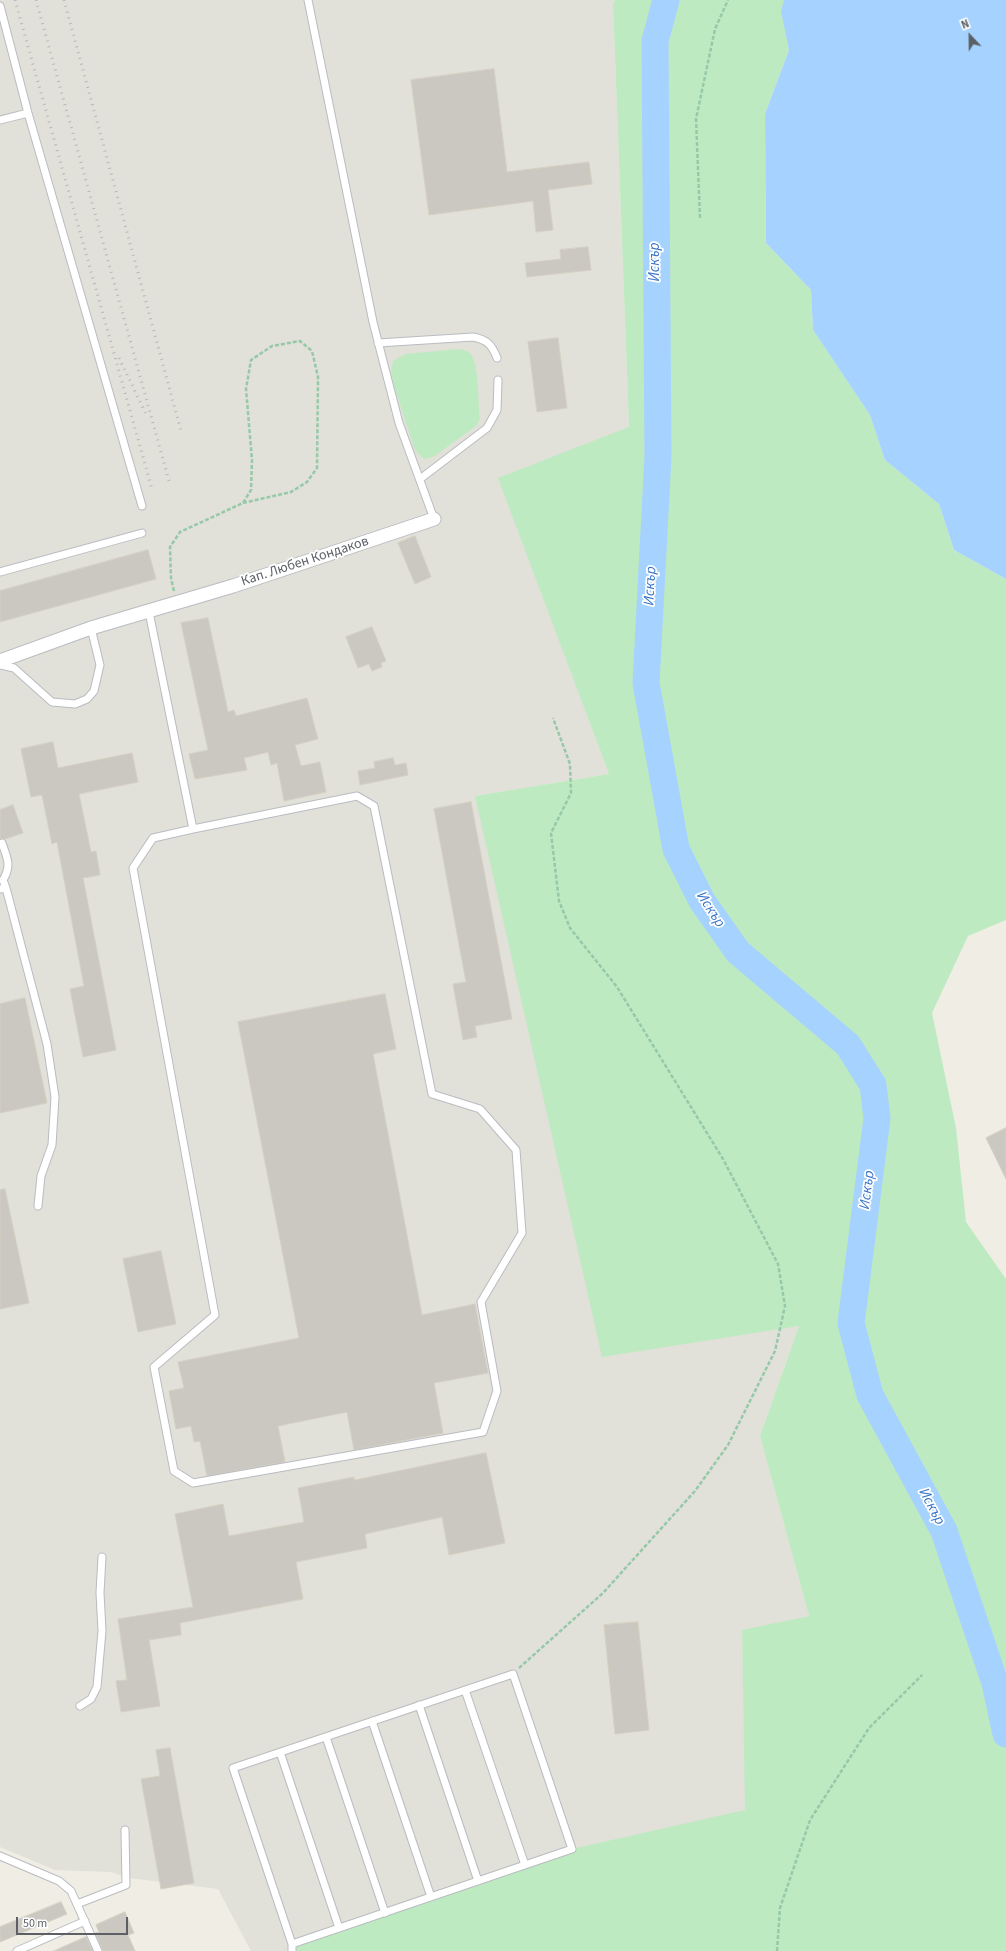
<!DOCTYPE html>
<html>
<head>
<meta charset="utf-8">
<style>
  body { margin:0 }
  #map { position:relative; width:1006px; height:1951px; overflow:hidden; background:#f0eee4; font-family:"Source Sans 3",sans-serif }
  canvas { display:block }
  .north { position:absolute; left:950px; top:16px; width:40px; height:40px; -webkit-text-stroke:3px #fff; paint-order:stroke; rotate:338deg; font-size:11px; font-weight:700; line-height:16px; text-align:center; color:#5c6066 }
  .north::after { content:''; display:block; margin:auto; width:14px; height:18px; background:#5c6066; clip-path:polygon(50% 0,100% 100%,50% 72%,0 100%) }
  .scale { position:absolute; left:16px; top:1917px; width:112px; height:18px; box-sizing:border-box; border:2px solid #5c6066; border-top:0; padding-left:5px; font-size:12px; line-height:14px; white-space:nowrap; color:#5c6066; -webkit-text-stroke:3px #fff; paint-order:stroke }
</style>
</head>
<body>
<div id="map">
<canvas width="1006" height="1951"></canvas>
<div class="north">N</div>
<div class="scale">50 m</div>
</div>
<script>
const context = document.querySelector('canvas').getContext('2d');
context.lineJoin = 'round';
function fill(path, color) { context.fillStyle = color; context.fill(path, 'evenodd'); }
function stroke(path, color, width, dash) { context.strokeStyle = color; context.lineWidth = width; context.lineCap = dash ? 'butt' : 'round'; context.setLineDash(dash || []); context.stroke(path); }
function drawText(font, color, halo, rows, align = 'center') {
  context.font = font + ' "Source Sans 3",sans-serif'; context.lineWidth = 3.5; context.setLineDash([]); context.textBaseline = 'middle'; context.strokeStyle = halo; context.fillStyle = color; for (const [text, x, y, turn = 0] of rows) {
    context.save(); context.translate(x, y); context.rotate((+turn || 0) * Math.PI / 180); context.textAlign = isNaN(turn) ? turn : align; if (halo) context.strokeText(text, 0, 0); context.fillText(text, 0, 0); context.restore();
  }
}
fill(new Path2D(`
  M0,0H615L613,4L629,428L499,478L609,774L475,796L799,1326L760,1436L809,1616L742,1631L746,1810L447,1951H251L218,1889L129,1878L111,1872L55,1870L0,1847Z`), '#e1e0d9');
fill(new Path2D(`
  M615,0H784L782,11L789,50L765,114L766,243L811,290L813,330L870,415L885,460L939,504L954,550L1006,579V920L968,936L932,1013L956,1128L966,1222L1006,1279V1951H292V1944L572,1849L745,1810L742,1630L809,1616L760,1436L799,1326L602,1357L475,796L609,774L498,478L629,427L613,4Z
  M459,349C465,350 469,351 472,356C479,368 478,404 480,419L476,426L433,457L424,459L415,450L394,386L391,372L393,361L405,354Z`), '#beeac1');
fill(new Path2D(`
  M784,0H1006V579L954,550L939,504L885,460L870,415L813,330L811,290L766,243L765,114L789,50L781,11Z`), '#a5d2ff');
stroke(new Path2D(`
  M666,0L655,41L658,456L646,683L676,849L702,901L738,952L848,1045L873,1085L877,1118L851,1323L870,1395L944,1531L995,1683L1006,1734`), '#a5d2ff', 27);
const building = new Path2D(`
  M494,69L507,172L589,162L592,184L548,190L553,230L536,232L533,201L429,215L411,80Z
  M588,247L591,270L527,277L525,263L561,259L560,250Z
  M558,338L567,408L537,412L528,342Z
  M415,536L431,577L415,584L398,543Z
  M148,550L156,579L0,622V591Z
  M208,618L228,712L234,710L236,716L307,698L318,739L295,745L301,766L320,762L326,792L284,801L277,763L271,765L268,752L244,758L247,770L195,779L189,754L208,750L181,623Z
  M372,627L386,661L381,663L382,667L372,671L369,664L358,668L346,637Z
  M53,742L58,768L132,753L138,782L79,794L91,852L96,851L100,875L83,878L116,1050L83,1057L70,989L84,986L57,842L52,844L42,795L31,797L21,749Z
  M393,758L395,765L406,763L408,775L360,785L358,771L375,768L374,762Z
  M471,802L512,1019L475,1026L477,1037L463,1040L453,984L466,982L434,809Z
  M13,805L23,833L5,839L0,838V810Z
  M385,994L396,1049L373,1054L422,1315L475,1304L488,1373L434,1383L443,1433L354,1450L347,1412L278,1426L285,1462L207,1476L200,1441L194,1442L191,1426L176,1429L169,1391L184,1388L178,1362L299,1338L238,1022Z
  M25,998L47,1103L0,1113V1004Z
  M1006,1128V1179L986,1138Z
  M5,1189L29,1303L0,1309V1190Z
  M161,1251L176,1324L138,1332L123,1259Z
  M486,1453L505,1543L449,1555L442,1517L365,1534L367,1548L296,1562L303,1599L180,1623L181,1635L149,1640L160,1706L121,1712L116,1681L127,1680L118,1619L193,1607L175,1514L223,1504L229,1536L304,1522L298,1488L354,1477V1480Z
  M638,1622L649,1730L615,1734L604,1625Z
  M170,1748L194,1883L161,1889L141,1779L160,1776L156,1750Z
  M61,1902L67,1914L0,1942V1927Z
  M125,1912L134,1933L128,1935L135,1951H103L95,1933L99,1932L96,1925Z
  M86,1937L93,1951H54Z`);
fill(building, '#cbc8c1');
stroke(building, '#d5d0c2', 1);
const service = new Path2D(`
  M308,0L373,322L399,423L434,519
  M0,6L28,113L142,506
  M0,120L28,113
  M378,343L473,337C488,340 492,345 497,358
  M420,479L487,428L497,410L498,380
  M0,572L142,533
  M149,612L193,829L153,838L133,868L215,1315L154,1367L174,1471L193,1483L483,1432L497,1391L481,1302L522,1233L516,1150L480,1109L432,1094L374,806L357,796L193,829
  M0,665L14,668L52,702L75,704L87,699L94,691L100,665L91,628
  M2,843C7,858 12,865 3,880L6,888
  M0,889L6,888L47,1044L55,1097L52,1145L41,1176L38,1206
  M465,1690L525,1865
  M419,1705L478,1881
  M80,1706L91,1699L97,1687L102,1631L100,1593L102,1557
  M372,1721L431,1897
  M326,1737L385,1913
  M280,1752L339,1928
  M0,1856L59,1881L71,1891L98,1951
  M77,1904L126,1885L125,1830
  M17,1951L85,1921
  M292,1951V1944L233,1768L513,1674L572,1849L292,1944`);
const minor = new Path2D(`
  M0,661L91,628L233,586L434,519`);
stroke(service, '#b9bcc1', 9);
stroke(minor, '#b9bcc1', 15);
stroke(new Path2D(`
  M700,218L696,119L715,29L728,0
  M174,591L171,578L170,547L180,532L243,503L251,490L252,460L246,389L251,360L272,346L300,341L312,351L318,377L317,468L307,482L291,492L243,503
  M519,1668L603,1593L695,1491L728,1445L775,1351L785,1306L778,1264L723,1159L617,987L570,928L559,901L551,833L571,793L570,764L553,718
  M777,1951L780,1908L810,1820L869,1728L922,1675`), '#95c9a8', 2.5, [4, 2]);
stroke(service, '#fff', 7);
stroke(minor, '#fff', 13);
stroke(new Path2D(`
  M15,0L152,489
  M36,0L169,481
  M64,0L181,431
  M119,358L146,414`), '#b6b7b7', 3, [1, 5]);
drawText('14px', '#5c6066', '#fff', [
  ["Кап. Любен Кондаков",305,562,-18]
]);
drawText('italic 15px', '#3975c6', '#fff', [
  ["Искър",656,262,-90],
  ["Искър",651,586,-87],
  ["Искър",710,910,57],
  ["Искър",868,1190,-83],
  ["Искър",931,1507,62]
]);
</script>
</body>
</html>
